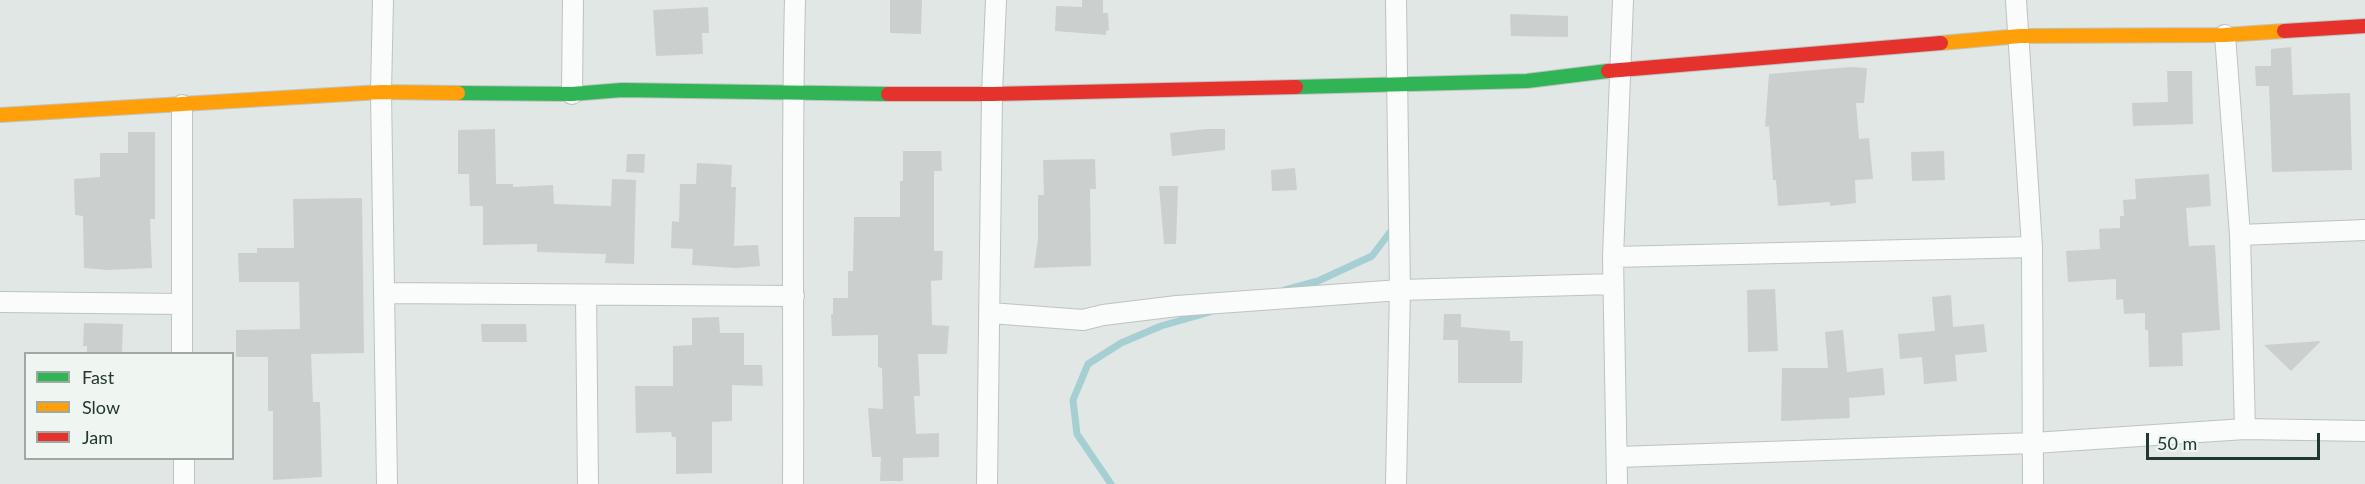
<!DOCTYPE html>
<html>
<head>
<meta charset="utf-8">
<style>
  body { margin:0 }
  #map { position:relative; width:2365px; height:484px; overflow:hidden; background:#e1e7e4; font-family:Lato,sans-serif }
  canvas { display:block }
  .legend { position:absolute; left:24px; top:352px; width:210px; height:108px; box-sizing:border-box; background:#eff6f2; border:2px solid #9daaa4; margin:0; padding:8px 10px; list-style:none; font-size:18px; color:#213730 }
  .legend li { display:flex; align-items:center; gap:12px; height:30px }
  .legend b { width:30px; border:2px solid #9daaa4 }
  .scale { position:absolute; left:2146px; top:433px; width:174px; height:27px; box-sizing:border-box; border:3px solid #213730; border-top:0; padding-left:8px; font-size:18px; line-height:21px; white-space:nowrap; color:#213730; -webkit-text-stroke:4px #eff6f2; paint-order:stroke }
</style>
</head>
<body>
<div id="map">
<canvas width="2365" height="484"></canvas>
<ul class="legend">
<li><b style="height:8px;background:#30b455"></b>Fast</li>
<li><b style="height:8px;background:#ff9f0a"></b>Slow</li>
<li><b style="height:8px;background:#e5322d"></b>Jam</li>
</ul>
<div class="scale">50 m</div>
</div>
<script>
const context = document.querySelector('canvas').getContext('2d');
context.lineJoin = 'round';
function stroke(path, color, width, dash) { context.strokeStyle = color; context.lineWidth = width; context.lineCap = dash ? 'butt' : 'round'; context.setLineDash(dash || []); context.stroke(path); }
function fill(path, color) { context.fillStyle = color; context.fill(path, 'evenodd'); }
stroke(new Path2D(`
  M1285,290L1318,281L1372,256L1394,227
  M1111,484L1077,434L1073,400L1088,364L1121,343L1161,326L1210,312`), '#a5cfd2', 7);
fill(new Path2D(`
  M890,0H922L921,34L890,33Z
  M1082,0H1103V13H1108L1109,30L1106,31V35L1055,31L1056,6L1082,7Z
  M708,7L709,33H702L703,54L656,56L653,10Z
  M1510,14L1568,16V37L1511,36Z
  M2291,47L2293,95L2350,93L2352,170L2272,172L2269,86H2256L2255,66H2271V49Z
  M1851,67L1867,68L1864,103H1856L1859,139L1869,138L1873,179L1855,180L1856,203L1830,206V202L1778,206L1776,180H1773L1769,126L1765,127L1769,74Z
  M2167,71H2192L2193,124L2133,126L2132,103L2168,102Z
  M495,129L496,184H513V187L553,185L554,204L611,206L612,179L636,180L634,264L605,263L606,254L537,252V244L483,245V206H470L469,174H458V130Z
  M1207,129H1225V150L1172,156L1170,133Z
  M128,132H155V219H150L152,268L108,270L84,268L83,216L75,215L74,179L100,177V153H128Z
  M903,151H941L942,171H934V251H943L942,280L931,281L932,325L949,326L947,354H918L920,396H914L916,434L939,433V457L903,458V481H880L881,457H872L868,408L883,409L882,368L878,367V335L832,336L831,314H833V298H848V271H853L854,217H900V181H903Z
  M1944,151L1945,180L1912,181L1911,152Z
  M627,154H645L644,173L626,172Z
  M1095,159L1096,189H1090L1091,266L1034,268L1038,239V195H1044L1043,160Z
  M697,163L732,165L731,187H736L734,246L758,245L760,266L736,268L692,265L693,249L671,248L672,221L679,222L680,184H696Z
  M1295,168L1297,190L1272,191L1271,170Z
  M2209,174L2211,206L2186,208L2189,246L2215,245L2220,330L2182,333L2183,366L2149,367L2148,330H2145V313L2124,314L2123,299L2116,300V279L2068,282L2066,251L2100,249L2099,229L2120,228V216H2124L2123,200L2136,199L2135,179Z
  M1159,186H1178L1176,244H1164Z
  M362,198L364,353L311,354L313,402H320L322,477L273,480V411H268V357H236V330L300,329L299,282H239L238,253H257V248H294L293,199Z
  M1775,289L1778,351L1748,352L1747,290Z
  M1951,295L1953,327L1984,324L1987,352L1955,355L1957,381L1924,384L1922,357L1900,359L1898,334L1935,331L1932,297Z
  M1444,314H1461V327L1510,331V341H1523L1522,383H1458V340H1443Z
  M719,317L720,333H744V365H762L763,386L732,385V421L712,422V473L676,474V437H672L671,432L636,433L635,386H673V346L692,345V318Z
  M84,323L123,324L122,354H87V346H83Z
  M481,324H526L527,342H482Z
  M1843,330L1847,372L1883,368L1885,395L1849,398L1850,418L1781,421L1782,368H1828L1825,332Z
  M2321,341L2291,371L2264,345Z`), '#cbd0ce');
const street = new Path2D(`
  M383,0L381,92L387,484
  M2016,0L2032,247L2033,484
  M2225,35L2240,235L2245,429
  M572,94L573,0
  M182,105V354
  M2240,235L2365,230
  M1613,257L2032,247
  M386,293L794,296
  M586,296L588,484
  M0,302L182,304
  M990,313L1083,320L1103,315L1177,306L1400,290L1613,284
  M1617,457L2034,443L2245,429L2365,431
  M184,458V484
  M793,484C794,323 791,161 795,0
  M987,484L992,94L996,0
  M1396,484L1400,290L1396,0
  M1617,484L1613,257L1623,0`);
const fast = new Path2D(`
  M1296,87L1527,81L1608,71
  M458,93L572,94L622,90L888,94`);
const slow = new Path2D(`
  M1941,43L2020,36L2225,35L2284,31
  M0,115L381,92L458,93`);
const jam = new Path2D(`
  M2284,31L2365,26
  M1608,71L1941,43
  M888,94H992L1296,87`);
stroke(street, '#bec3c1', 22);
stroke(fast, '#bec4c1', 16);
stroke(slow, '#bec4c1', 16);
stroke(jam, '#bec4c1', 16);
stroke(street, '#fafbfb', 20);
stroke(fast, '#30b455', 14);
stroke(slow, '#ff9f0a', 14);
stroke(jam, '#e5322d', 14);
</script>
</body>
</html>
